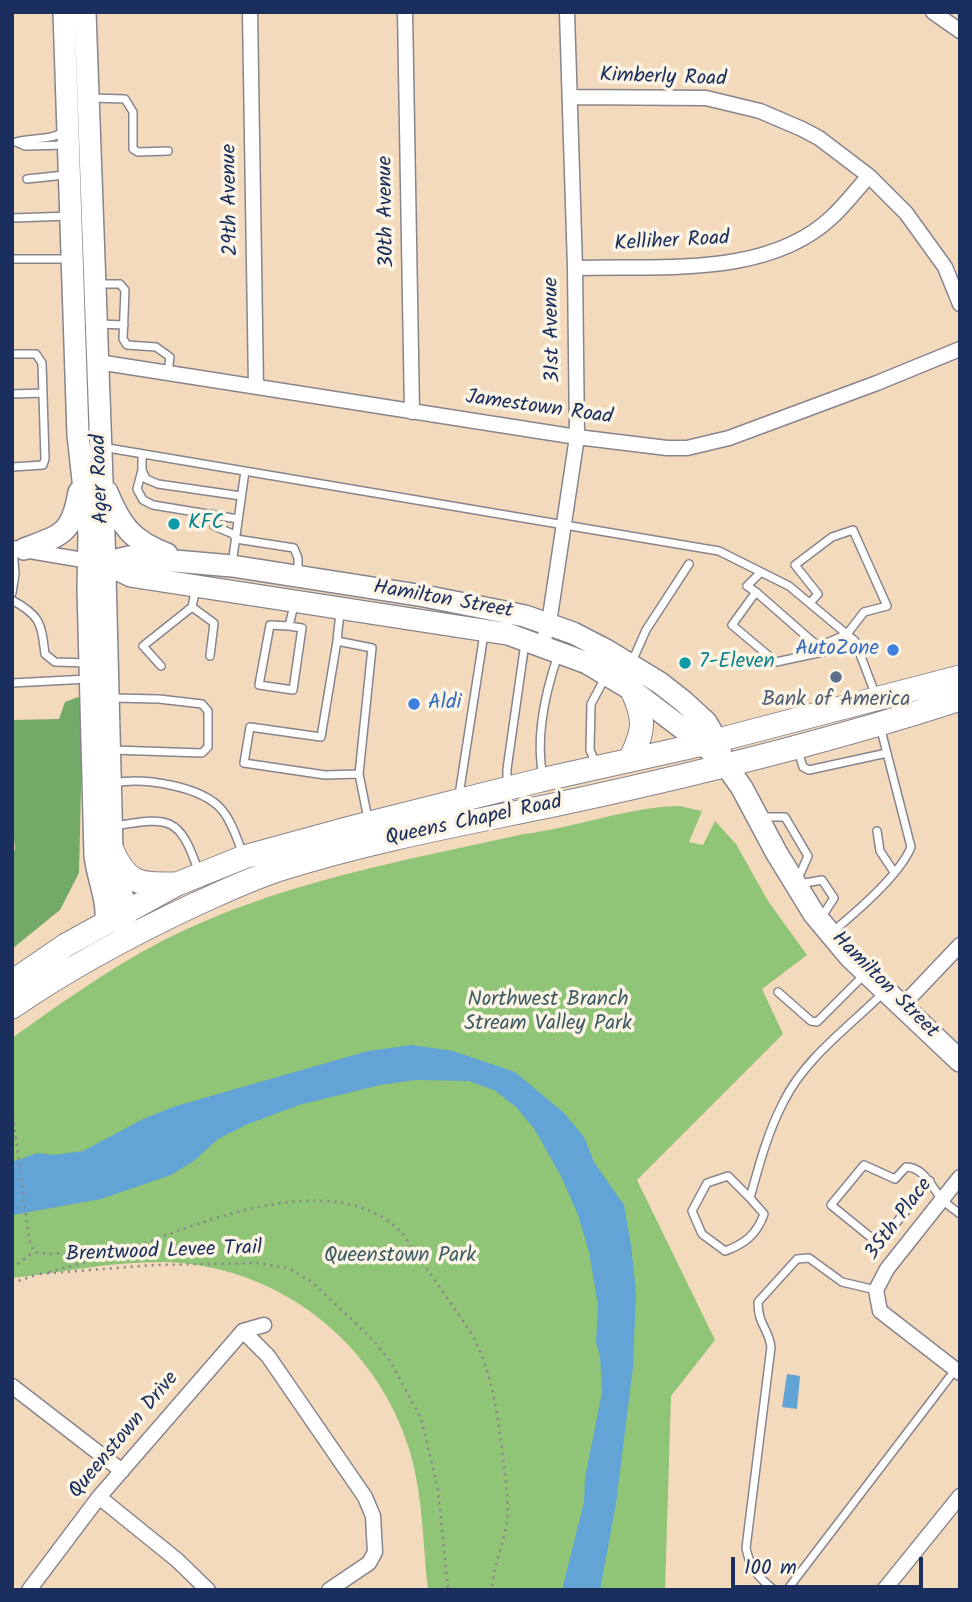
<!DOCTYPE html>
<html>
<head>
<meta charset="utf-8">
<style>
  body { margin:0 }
  #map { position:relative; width:972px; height:1602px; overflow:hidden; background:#f4dabc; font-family:Kalam,sans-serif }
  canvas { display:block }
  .frame { position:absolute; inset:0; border:14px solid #1b2f5e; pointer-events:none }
  .scale { position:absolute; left:731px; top:1557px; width:192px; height:32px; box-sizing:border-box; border:4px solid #1b2f5e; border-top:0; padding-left:9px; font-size:21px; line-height:24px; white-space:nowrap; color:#1b2f5e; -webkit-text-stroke:5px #fcf5e5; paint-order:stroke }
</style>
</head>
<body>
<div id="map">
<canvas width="972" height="1602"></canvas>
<div class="frame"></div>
<div class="scale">100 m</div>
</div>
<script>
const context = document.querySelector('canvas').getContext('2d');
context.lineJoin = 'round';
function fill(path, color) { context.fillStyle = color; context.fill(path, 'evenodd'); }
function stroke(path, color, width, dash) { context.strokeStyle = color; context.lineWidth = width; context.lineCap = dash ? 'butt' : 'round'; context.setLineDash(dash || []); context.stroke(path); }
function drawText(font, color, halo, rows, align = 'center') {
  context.font = font + ' Kalam,sans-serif'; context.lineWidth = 7; context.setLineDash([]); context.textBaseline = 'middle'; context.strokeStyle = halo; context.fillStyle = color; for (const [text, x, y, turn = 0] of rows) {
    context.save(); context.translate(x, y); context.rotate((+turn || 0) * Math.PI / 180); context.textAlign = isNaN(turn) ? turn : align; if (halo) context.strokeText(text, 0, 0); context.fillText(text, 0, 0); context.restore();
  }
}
fill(new Path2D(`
  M679,806L702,811L689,842L703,845L715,821L736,844L768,901L807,955L762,989L783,1034L637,1180L715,1340L671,1396L665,1590H428C423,1545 423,1496 410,1452C378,1344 280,1266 166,1262C115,1261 63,1272 12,1278V1038C61,1003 110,968 164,940C277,883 401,861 524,834C575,828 627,807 679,806Z`), '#90c476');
fill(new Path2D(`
  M78,697L83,702L79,873L60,910L12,949V854L15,849L12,818V720L59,719L65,702Z`), '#74aa67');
fill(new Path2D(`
  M412,1045L453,1051L515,1072L564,1113L584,1137L594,1162L624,1205L631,1245L636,1293L633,1367L616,1504L600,1590H562L584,1502L585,1478L602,1392L600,1356L596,1343L598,1305L589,1252L578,1215L562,1178L535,1130L516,1107L494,1090L469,1081L415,1080L380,1085L299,1105L248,1124L218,1139L195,1160L171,1175L101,1199L12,1215V1162L38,1153L54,1155L83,1151L143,1119L176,1106L368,1051Z
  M787,1374L800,1376L797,1409L782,1407Z`), '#63a4d6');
const lane = new Path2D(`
  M92,98L125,99L133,112V149L138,152L168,151
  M64,131C52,141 31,137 16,142L25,146L66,145
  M27,179L65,175
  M12,218L70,216
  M12,259H71
  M96,284H120L125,290L123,339L127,345L156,347L170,357L168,372
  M98,324L124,325
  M12,354H36L42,363L45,459L43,465L12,467
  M12,394L43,393
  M102,447L719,551L789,586L855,641L876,696
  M142,454V470L146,479L158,484L241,496
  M142,470L137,489L143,500L153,505L238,519
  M212,514L214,526L233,534L236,539L294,548L298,558V575
  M232,564L245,471
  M761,572L747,586L756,592L732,625L776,662L846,647L855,641
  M756,592L813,642L819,645L829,642L847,634L864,612L887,606L853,530L832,537L795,565L818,594L810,603
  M12,593L15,574L13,548
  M12,600C41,616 41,623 45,654L55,662L88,663
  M192,607L214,623L210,656
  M340,612L337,641L372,648L359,774L368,819
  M289,626L302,628L293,690L259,685L270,625L289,626L294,605
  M337,641L321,737L250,727L244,763L325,775L359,774
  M631,664L646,630L689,564
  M161,666L143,646L192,607L196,587
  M12,683L88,679
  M112,698L159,699L202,704L208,711V747L202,753L113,750
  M798,751L803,767L809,770L887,753
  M596,764L590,750L591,704L606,676
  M543,777C535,737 545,693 558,655
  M114,783C143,777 202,786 222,810C232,822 237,839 243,854
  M507,784V769L525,643
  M459,795L484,634
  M761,817H785L808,856L797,881
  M115,826C171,816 180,817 199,873
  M877,831L880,851L894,872
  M799,884L822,880L834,898L821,918
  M831,933C855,913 900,875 911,847L880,726
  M778,992L811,1021L817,1022L865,974
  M930,1181L879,1244L831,1205L864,1165L895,1179L906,1167C924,1167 932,1188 942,1199C947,1205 954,1209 960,1214
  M750,1198L728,1176L707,1183L692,1211L702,1234L725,1251C745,1244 757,1234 764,1214L750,1198C759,1165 768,1131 784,1101C805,1058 850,1026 883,993
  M774,1590C758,1577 750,1568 746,1548L771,1347C768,1327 758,1325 758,1302L797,1259L809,1258L842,1282L876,1290
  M787,1590L955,1370`);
const street = new Path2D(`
  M250,12L256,387
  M405,12L412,412
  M933,12L960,31
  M570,97L706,98L760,111L802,129L819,138L869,176L906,213L945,267L960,304
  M575,268C657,265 768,279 833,216C846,204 857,189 869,176
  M98,362L577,437L667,448H687L729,438L877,383L960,349
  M12,548L89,561
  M542,645L549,623L577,437L575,268L567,12
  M901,1007L960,945
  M960,1177L887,1269L876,1290L880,1311L960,1373
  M243,1331L268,1356L365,1497L373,1516L375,1552L369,1563L329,1590
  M12,1386L122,1471
  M99,1497L177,1560L208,1590
  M29,1590L99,1497L243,1331L264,1325
  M884,1590L960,1496`);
const secondary = new Path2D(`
  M64,12L78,435L89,534L88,588L95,855C98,881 108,897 106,924
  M85,12L104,535L112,850L126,912L124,929
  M107,492C121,526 132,541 167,554
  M24,549C62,535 72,534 79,492
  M89,561L104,563L131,576L508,634L587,663L632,690L703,744L725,764L742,788L776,852L814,914L850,957L960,1061
  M104,563L129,557L232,566L424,596L525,616L573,633L606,650L660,683L683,701L706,722L717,741L721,754`);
const primary = new Path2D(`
  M630,760C644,730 646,721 632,690
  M112,850C128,886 141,884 177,884
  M12,982L66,945L177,884L244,857L350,828L541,780L703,744L960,677
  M12,1007C70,967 132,934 196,904C225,891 254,877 284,868C379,838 479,821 577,800C706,772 834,740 960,699`);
stroke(lane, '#88848d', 10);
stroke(street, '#88848d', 17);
stroke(secondary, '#88848d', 24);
stroke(primary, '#88848d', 25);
stroke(new Path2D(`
  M12,1109L29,1239L34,1252C44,1254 55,1253 66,1254C76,1255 88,1261 98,1259C116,1257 146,1242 164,1236C231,1211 345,1172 403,1234L470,1331C492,1370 497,1412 503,1456C505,1477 509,1499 507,1521C504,1544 493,1566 492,1590
  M12,1268L34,1252
  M49,1272L93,1260
  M40,1274L154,1265L258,1263L288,1268L312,1282L371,1338L390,1361L421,1418L438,1489L448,1590
  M12,1283L39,1274`), '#88848d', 2.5, [2, 5]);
stroke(lane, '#fff', 7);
stroke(street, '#fff', 14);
stroke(secondary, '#fff', 21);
stroke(primary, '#fff', 23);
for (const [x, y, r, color] of [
  [174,524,7,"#0f9aa8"],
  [893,650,7,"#3f7fe0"],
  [685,663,7,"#0f9aa8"],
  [836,677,7,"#5c6f8a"],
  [414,704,7,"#3f7fe0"]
]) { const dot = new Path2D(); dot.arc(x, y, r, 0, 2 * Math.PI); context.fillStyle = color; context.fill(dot); stroke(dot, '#fcf5e5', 2.5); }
drawText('21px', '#1b2f5e', '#fcf5e5', [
  ["Kimberly Road",663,79,2],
  ["29th Avenue",232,200,-91],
  ["30th Avenue",388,212,-91],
  ["Kelliher Road",672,243,-3],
  ["31st Avenue",554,330,-91],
  ["Jamestown Road",539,409,8],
  ["Ager Road",102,479,-92],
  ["Hamilton Street",443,601,10],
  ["Queens Chapel Road",474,822,-12],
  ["Hamilton Street",884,986,45],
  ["35th Place",900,1220,-53],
  ["Brentwood Levee Trail",164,1253,-2],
  ["Queenstown Drive",125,1436,-50]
]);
drawText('21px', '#0d838f', '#fcf5e5', [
  ["KFC",188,524],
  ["7-Eleven",699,663]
], 'left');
drawText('21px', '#366cbe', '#fcf5e5', [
  ["AutoZone",879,650],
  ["Aldi",428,704,"left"]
], 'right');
drawText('21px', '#4e5e75', '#fcf5e5', [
  ["Bank of America",836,701]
]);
drawText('21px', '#3e5c65', '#fcf5e5', [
  ["Northwest Branch",548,1001],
  ["Stream Valley Park",548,1025],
  ["Queenstown Park",400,1257]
]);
</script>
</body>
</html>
